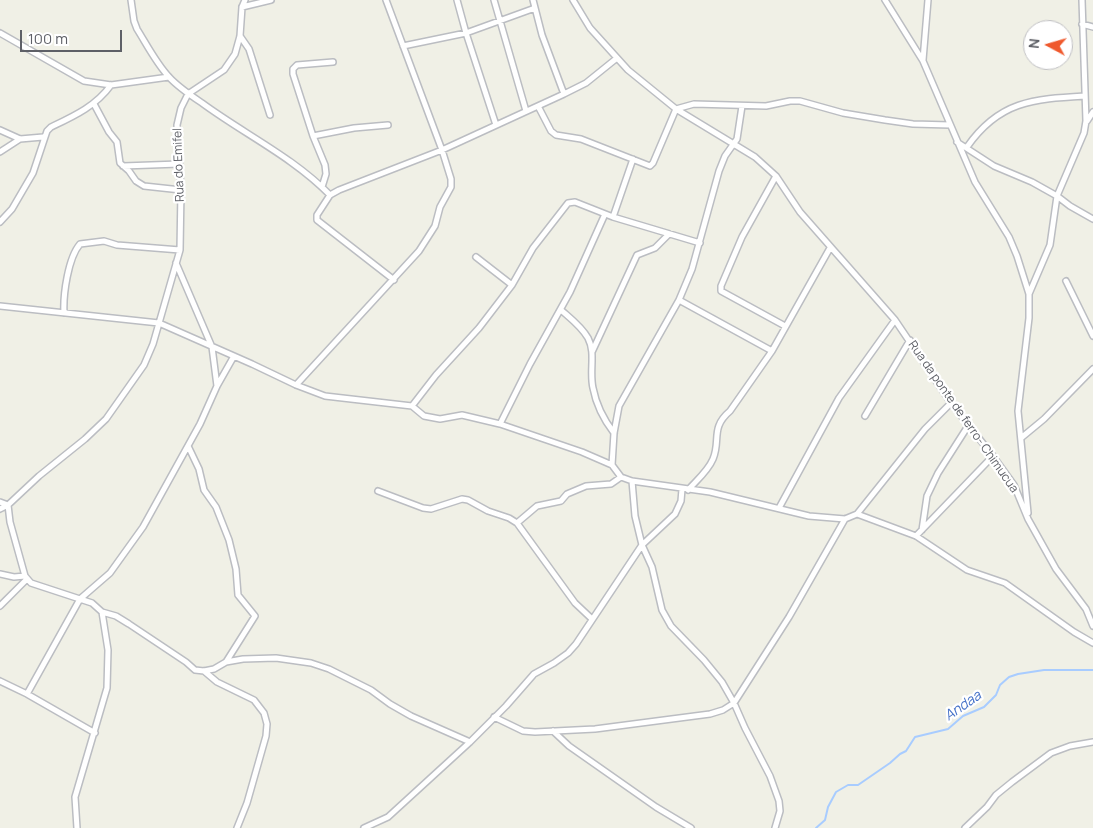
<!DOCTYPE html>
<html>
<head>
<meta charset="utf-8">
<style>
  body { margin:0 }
  #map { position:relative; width:1093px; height:828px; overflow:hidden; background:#f0f0e6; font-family:Manrope,sans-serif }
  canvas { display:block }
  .north { position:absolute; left:1023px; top:20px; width:50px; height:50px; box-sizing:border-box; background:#fff; border:1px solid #bfbfc2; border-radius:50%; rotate:276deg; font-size:14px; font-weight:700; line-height:20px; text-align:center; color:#5e6067 }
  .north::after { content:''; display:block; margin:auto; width:18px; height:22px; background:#ef592d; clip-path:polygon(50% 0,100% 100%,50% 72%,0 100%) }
  .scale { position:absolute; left:20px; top:30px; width:102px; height:22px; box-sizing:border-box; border:2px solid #5e6067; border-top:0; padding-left:6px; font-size:15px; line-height:18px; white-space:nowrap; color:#5e6067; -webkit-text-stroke:4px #fff; paint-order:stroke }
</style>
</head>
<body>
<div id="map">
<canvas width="1093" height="828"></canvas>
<div class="north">N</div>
<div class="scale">100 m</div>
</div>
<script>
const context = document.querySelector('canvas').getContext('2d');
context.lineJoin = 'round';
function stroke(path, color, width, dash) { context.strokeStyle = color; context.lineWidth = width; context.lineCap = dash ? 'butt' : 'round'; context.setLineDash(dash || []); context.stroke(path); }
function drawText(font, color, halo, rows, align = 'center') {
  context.font = font + ' Manrope,sans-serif'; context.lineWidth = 4.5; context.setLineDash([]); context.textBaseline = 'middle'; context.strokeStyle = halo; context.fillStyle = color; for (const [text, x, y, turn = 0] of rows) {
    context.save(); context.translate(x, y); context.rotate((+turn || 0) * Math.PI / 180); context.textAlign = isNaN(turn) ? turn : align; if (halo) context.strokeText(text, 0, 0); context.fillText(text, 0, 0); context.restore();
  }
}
stroke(new Path2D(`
  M816,828L825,820L828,807L836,792L848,785H858L890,763L900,754L906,751L915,737L948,729L963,716L984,707L996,695L1000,685L1009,677L1018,674L1044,670H1093`), '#a8ccff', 2);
const street = new Path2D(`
  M131,0L134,21L137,29C147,45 156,63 169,77C178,87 190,95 202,103C244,134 293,157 330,195
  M457,0L466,33L496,125
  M494,0L526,111
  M533,0L542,35L564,94
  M573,0L590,28L628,70L676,109L755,157L776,176L800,212L895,320L951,403L993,456L1014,485L1028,519L1056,569L1086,609L1093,626
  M885,0L923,61L975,182L1009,237L1017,256L1029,294V318L1018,411L1028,513
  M242,7L271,0
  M1082,24L1093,27
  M0,33L84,81L111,85L169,77
  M240,36L249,49L270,115
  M403,46L466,33L535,8
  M923,60L928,0
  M94,104L109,132L117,142L120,163L129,171L136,181L144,186L181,190
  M538,106L551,131L556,135L581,139L650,166L653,163L676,109L694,104L766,106L790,101H800L843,113L885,120L913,124L950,125
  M1087,121L1093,112
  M0,130L20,139L43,137
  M313,136L354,128L388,125
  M957,142L994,166L1032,182L1057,196L1070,206L1093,219
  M967,147C999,101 1033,99 1085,96
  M0,152L20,139
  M123,166L179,164
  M776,176L742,237L721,286V291L785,326
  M322,187L326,174L325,165L313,136L293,74V69L297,65L333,62
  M613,217L633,159
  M0,222L12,209L33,173L47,131L51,127C74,116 96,106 111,85
  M476,257L512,285
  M394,280L317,220V215L330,195L339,190L442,150L564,94L586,83L617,58
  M1066,281L1093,336
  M1029,294L1050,245L1057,196L1084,133L1086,121L1082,0
  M679,300L772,351
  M0,306L159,323L252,364L296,385L325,396L412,406L424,416L440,419L462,415L500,424L582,452L612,465L621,477L632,481L710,492L809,516L845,519L857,514L925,429L951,403
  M561,310C570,318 581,326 588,338C596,353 589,371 593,388C596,404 604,420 614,433
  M64,313C63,295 68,258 80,244L104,241L117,245L180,250
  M592,352L637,255L655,248L669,234
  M296,385L419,251L435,226L440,207L451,187V179L442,150L386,0
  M217,386L234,356
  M412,406L436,375L479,328L512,285L533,248L568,203L575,202L613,217L700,243
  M865,416L910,340
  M500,424L530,364L570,292L605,214
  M1021,438L1044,419L1093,369
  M188,446L199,469L204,490L216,507L229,540L236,569L238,595L255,616L226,662
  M612,465L614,433L619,406L679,300L692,269L719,171L725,156L737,139L742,106
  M632,481L635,516L642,545L652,567L662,610L671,626L704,660L722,682L734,703L745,728L770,776L779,801L780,811L775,828
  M688,490C697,480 708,471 713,459C721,440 710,428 730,411L772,351L830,248
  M378,491L423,508L431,509L462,499L468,500L488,511L509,518L517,523L575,603L592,619
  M0,502L8,505L10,522L25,576L31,583L92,603L102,612L116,616L129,624L186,662L195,670L204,671L214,669L226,662L243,659L276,658L311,663L329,669L371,690L390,704L411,716L470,742
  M779,508L839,398L895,320
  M0,509L8,505L39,476L85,439L106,419L144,365L153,344L180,250L181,190L177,125L181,108L188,94L224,70L235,54L240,36L242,7L245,0
  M857,514L916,536L967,570L1005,583L1074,632L1093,643
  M517,523L537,506L561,501L567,494L586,486L611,484L621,477
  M922,530L927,496L938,473L968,426
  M916,536L993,456
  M0,574L14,577L25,576
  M0,606L27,579
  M204,671L217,682L254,700L264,713L267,724L266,736L247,803L237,828
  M0,681L27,694L95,733
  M27,694L80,599L110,573L143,527L200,424L217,386L212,347L176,263
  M494,717L523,731L535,732L595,729L710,714L723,710L734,703L789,617L845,519
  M553,731L569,746L656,807L691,828
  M77,828L75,797L107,688L108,650L102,612
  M364,828L388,817L470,742L506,706L534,674L554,663L568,653L576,644L642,545L675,514L681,501L682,489
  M965,828L987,807L996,795L1012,782L1051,753L1070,746L1093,742`);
stroke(street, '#bbbdc2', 8);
stroke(street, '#fff', 5);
drawText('12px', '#5e6067', '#fff', [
  ["Rua do Emifel",179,165,-92],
  ["Rua da ponte de ferro- Chimucua",963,417,55]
]);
drawText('italic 14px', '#4571c8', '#fff', [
  ["Andaa",963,706,-35]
]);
</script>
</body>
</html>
